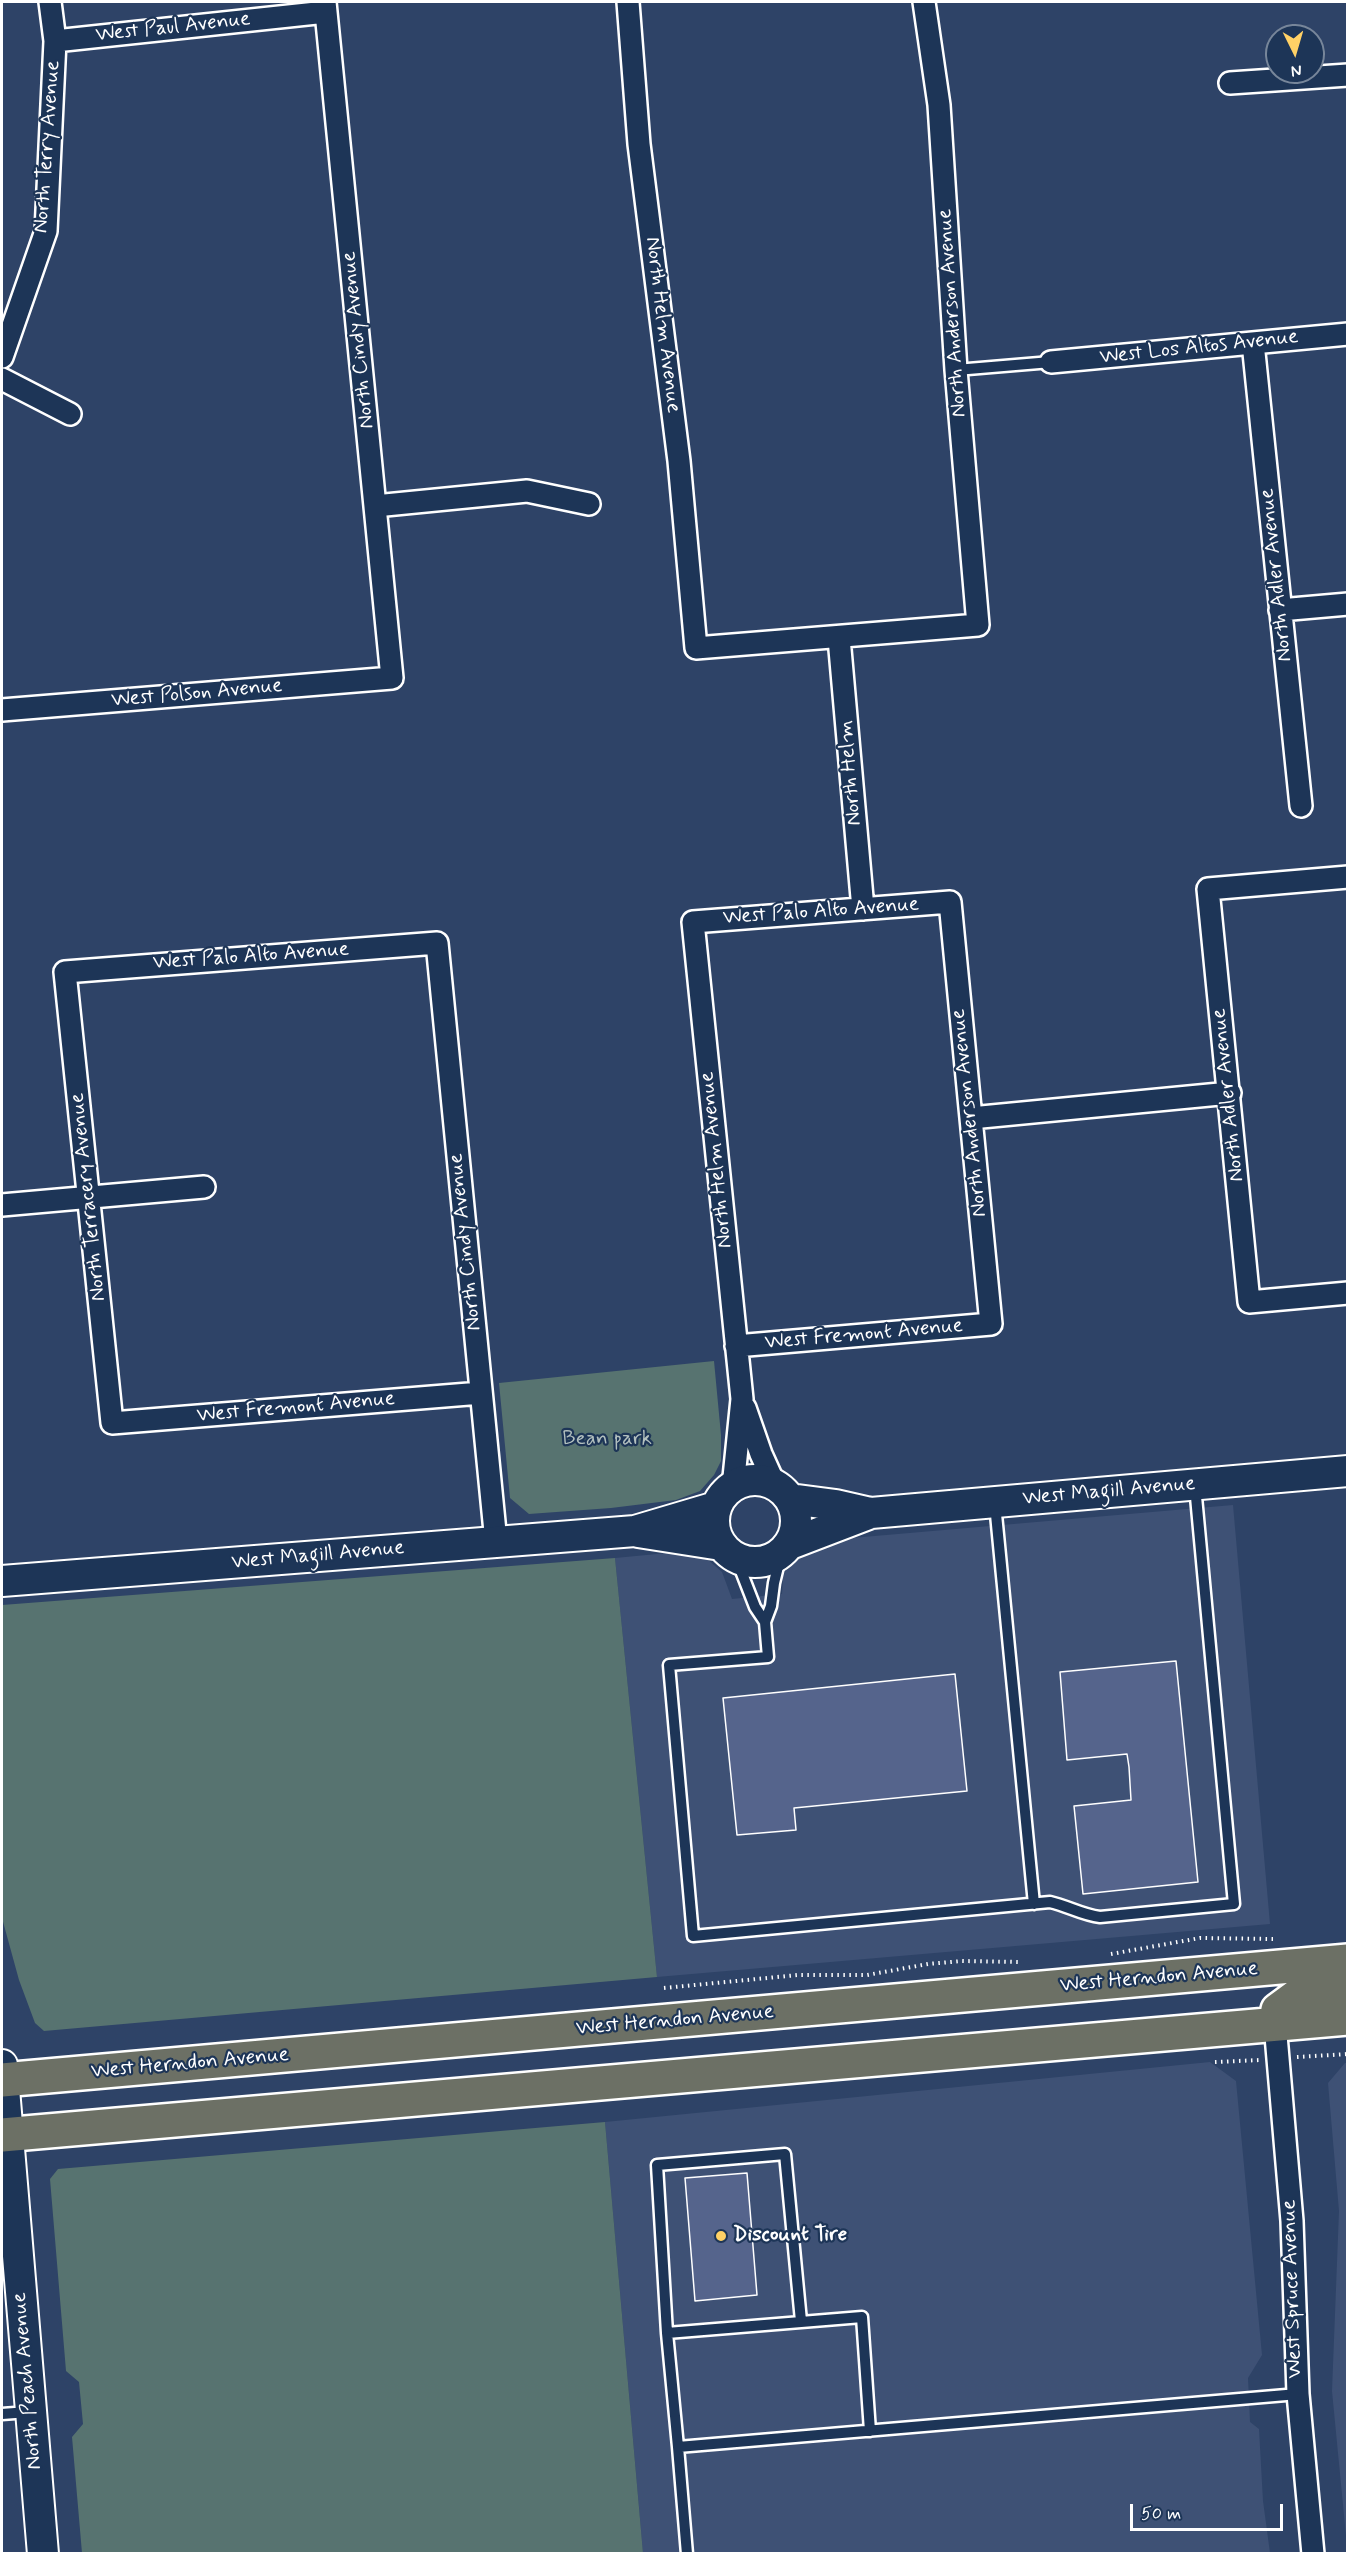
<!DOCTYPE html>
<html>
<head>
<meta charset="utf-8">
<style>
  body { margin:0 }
  #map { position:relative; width:1349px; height:2555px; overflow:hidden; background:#2e4367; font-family:Mynerve,sans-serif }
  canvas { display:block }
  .frame { position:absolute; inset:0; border:3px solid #fff; pointer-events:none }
  .north { position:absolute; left:1265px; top:24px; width:60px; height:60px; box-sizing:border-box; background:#1d3557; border:2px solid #77869a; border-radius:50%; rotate:175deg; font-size:16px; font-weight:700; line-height:24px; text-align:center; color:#fff }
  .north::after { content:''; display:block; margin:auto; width:21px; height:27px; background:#ffd166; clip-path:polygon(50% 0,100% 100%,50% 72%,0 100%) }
  .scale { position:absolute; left:1130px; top:2504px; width:153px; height:27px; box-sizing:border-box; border:3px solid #fff; border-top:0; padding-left:8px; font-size:18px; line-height:21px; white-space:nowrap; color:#fff; -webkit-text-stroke:4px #1d3557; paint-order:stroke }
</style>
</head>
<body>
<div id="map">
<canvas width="1349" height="2555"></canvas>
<div class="frame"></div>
<div class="north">N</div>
<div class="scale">50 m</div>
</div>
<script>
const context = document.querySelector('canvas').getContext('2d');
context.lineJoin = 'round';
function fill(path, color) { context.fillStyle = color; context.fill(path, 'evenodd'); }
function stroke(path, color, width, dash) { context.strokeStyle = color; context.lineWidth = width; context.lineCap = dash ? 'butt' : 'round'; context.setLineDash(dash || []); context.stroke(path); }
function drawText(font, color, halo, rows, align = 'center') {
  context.font = font + ' Mynerve,sans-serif'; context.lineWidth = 4.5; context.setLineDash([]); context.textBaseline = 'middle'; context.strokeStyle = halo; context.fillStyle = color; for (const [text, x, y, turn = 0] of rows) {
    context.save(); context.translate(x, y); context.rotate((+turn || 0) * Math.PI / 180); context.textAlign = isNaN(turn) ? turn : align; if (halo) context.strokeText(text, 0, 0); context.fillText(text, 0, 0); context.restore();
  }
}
fill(new Path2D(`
  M1233,1505L1270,1924L657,1977L615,1558L678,1552L698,1555L707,1559L722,1572L732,1599L782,1594L783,1577L789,1561L795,1554L817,1541Z
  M1210,2062L1236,2081L1262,2355L1248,2378L1250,2422L1259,2429L1263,2501L1270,2553H643L605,2122Z
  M1345,2063H1347V2546L1332,2391L1339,2211L1328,2083Z`), '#3e5175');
fill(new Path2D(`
  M714,1361L721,1435V1461L714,1475L700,1491L676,1500L611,1508L529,1514L510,1498L499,1383Z
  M615,1558L657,1977L44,2031L35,2023L19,1980L2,1918V1605Z
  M605,2122L643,2553H82L72,2437L83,2424L79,2382L66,2371L50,2179L58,2169Z`), '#577370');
const building = new Path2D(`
  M1176,1661L1198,1882L1083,1894L1074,1806L1131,1800L1129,1767L1127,1754L1067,1760L1060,1672Z
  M955,1674L967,1791L794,1808L796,1830L737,1835L723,1698Z
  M747,2173L757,2295L695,2301L685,2178Z`);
fill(building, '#55648c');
stroke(building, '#fff', 1.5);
const lane = new Path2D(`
  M956,370L1051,362
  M995,1504L1034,1904
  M781,1554L774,1583L771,1606L765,1622L768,1657L669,1665L693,1936L1050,1902C1068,1906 1082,1915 1100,1917L1234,1904L1195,1486
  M736,1558L755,1607L765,1622
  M667,2333L657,2165L785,2154L801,2321
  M2,2414L28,2412
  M678,2447L667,2333L862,2317L870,2431
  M687,2554L678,2447L1298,2394`);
const street = new Path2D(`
  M628,2L639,144L679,461L696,648L978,625L956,370L939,105L924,2
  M55,41L326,12
  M1230,83L1348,75
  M1253,343L1301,806
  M2,357L46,231L55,41L50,2
  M1051,362L1348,334
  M2,379L70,414
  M375,506L527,491L589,504
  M1280,610L1348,604
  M839,638L863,909
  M2,710L392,678L325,2
  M1348,877L1208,889L1249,1302L1348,1293
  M971,1118L1230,1093
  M2,1205L204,1187
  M481,1393L112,1423L65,972L437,943L496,1542
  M745,1408L761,1454L775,1485
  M733,1487L742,1399L693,922L950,902L991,1324L736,1346
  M1275,2024L1292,2221L1298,2394L1313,2554`);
const secondary = new Path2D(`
  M714 1521a41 41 0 1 1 82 0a41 41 0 1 1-82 0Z
  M790,1499L836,1505L871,1513
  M638,1532L721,1545
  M790,1544L871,1513L1348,1471
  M2,1581L635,1531L716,1507
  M2,2065L43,2554`);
const primary = new Path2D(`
  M1275,2024L1278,2010L1297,1996L1348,1988
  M2,2080L1348,1961
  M2,2135L1348,2018`);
stroke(lane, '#fff', 15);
stroke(street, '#fff', 26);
stroke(secondary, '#fff', 34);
stroke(primary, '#fff', 38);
stroke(new Path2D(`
  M1111,1954L1200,1938L1273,1939
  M664,1988L798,1975H867L928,1964L962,1961L1020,1962
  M1297,2057L1348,2054
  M1215,2062L1260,2060`), '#fff', 4, [1.5, 4.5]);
stroke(lane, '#1d3557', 10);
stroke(street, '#1d3557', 21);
stroke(secondary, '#1d3557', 30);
stroke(primary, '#6c7065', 33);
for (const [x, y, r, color] of [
  [721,2236,6,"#ffd166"]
]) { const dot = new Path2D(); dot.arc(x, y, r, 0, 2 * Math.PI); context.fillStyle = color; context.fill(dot); stroke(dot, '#1d3557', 2); }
drawText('21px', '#fff', '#1d3557', [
  ["West Paul Avenue",173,28,-6],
  ["North Terry Avenue",48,147,-86],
  ["North Anderson Avenue",953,313,-94],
  ["North Helm Avenue",662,325,83],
  ["North Cindy Avenue",359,340,-96],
  ["West Los Altos Avenue",1199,348,-6],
  ["North Adler Avenue",1277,575,-96],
  ["West Polson Avenue",197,694,-5],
  ["North Helm",851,773,-95],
  ["West Palo Alto Avenue",821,912,-4],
  ["West Palo Alto Avenue",251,957,-4],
  ["North Adler Avenue",1229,1095,-96],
  ["North Anderson Avenue",970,1113,-96],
  ["North Helm Avenue",717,1160,-96],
  ["North Terracery Avenue",89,1197,-96],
  ["North Cindy Avenue",466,1242,-96],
  ["West Fremont Avenue",864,1335,-5],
  ["West Fremont Avenue",296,1408,-5],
  ["West Magill Avenue",1109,1492,-5],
  ["West Magill Avenue",318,1556,-5],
  ["West Herndon Avenue",1159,1978,-5],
  ["West Herndon Avenue",675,2021,-5],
  ["West Herndon Avenue",190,2064,-5],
  ["West Spruce Avenue",1293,2289,-92],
  ["North Peach Avenue",28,2381,-95]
]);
drawText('21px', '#b3c0bf', '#1d3557', [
  ["Bean park",607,1440]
]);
drawText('bold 21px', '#fff', '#1d3557', [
  ["Discount Tire",733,2236]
], 'left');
</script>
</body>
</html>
